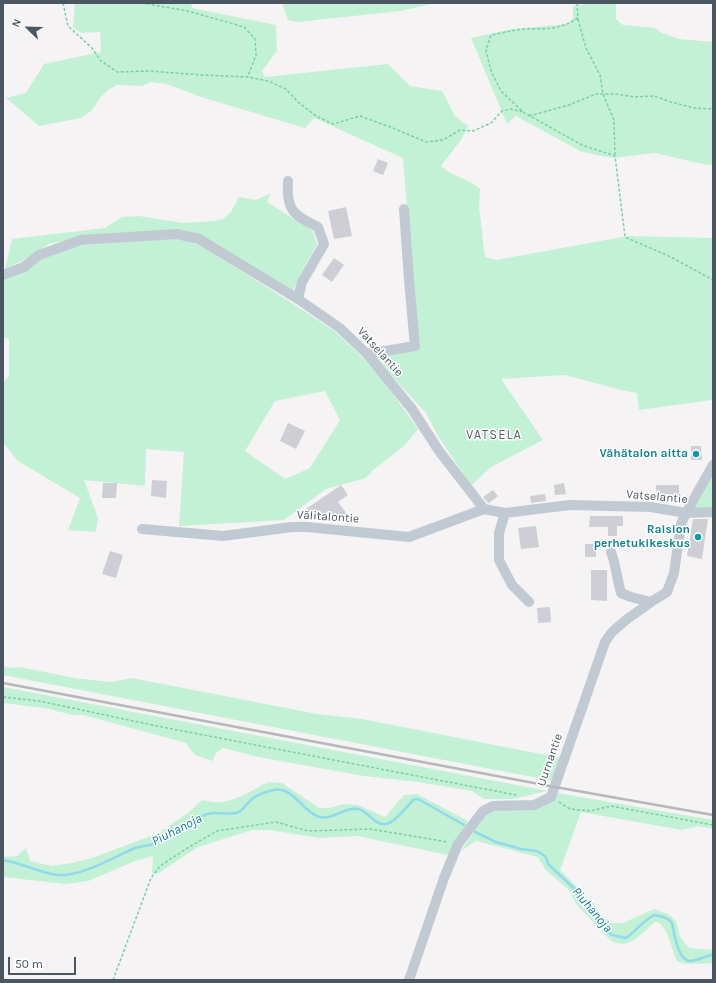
<!DOCTYPE html>
<html>
<head>
<meta charset="utf-8">
<style>
  body { margin:0 }
  #map { position:relative; width:716px; height:983px; overflow:hidden; background:#f5f3f3; font-family:Karla,sans-serif }
  canvas { display:block }
  .frame { position:absolute; inset:0; border:4px solid #4a5661; pointer-events:none }
  .north { position:absolute; left:8px; top:8px; width:40px; height:40px; -webkit-text-stroke:3px #fff; paint-order:stroke; rotate:293deg; font-size:11px; font-weight:700; line-height:16px; text-align:center; color:#4a5661 }
  .north::after { content:''; display:block; margin:auto; width:14px; height:18px; background:#4a5661; clip-path:polygon(50% 0,100% 100%,50% 72%,0 100%) }
  .scale { position:absolute; left:8px; top:957px; width:68px; height:18px; box-sizing:border-box; border:2px solid #4a5661; border-top:0; padding-left:5px; font-size:12px; line-height:14px; white-space:nowrap; color:#4a5661; -webkit-text-stroke:3px #fff; paint-order:stroke }
</style>
</head>
<body>
<div id="map">
<canvas width="716" height="983"></canvas>
<div class="frame"></div>
<div class="north">N</div>
<div class="scale">50 m</div>
</div>
<script>
const context = document.querySelector('canvas').getContext('2d');
context.lineJoin = 'round';
function fill(path, color) { context.fillStyle = color; context.fill(path, 'evenodd'); }
function stroke(path, color, width, dash) { context.strokeStyle = color; context.lineWidth = width; context.lineCap = dash ? 'butt' : 'round'; context.setLineDash(dash || []); context.stroke(path); }
function drawText(font, color, halo, rows, align = 'center') {
  context.font = font + ' Karla,sans-serif'; context.lineWidth = 3; context.setLineDash([]); context.textBaseline = 'middle'; context.strokeStyle = halo; context.fillStyle = color; for (const [text, x, y, turn = 0] of rows) {
    context.save(); context.translate(x, y); context.rotate((+turn || 0) * Math.PI / 180); context.textAlign = isNaN(turn) ? turn : align; if (halo) context.strokeText(text, 0, 0); context.fillText(text, 0, 0); context.restore();
  }
}
fill(new Path2D(`
  M75,3H191L192,8L276,25L277,51L262,71L265,77L388,64L410,86L442,91L455,116L468,126L461,140L441,166C453,177 468,178 480,189L479,207L485,257L496,260L628,236L713,238V397L712,400L639,410L637,393L621,390L565,375L501,379L543,440L491,467L471,486L437,434L426,413L374,357L420,347L413,280L403,158L314,118L305,128L201,97L167,84L151,82L142,86L117,85L108,90L100,98L92,110L81,118L39,126L6,98L26,93L44,64L101,52L100,32L81,33L73,27Z
  M282,3H435L401,11L297,22L288,20Z
  M592,3H616V19L623,25L655,28L662,33L679,39L713,42V164L707,165L655,153L613,158L582,152L516,116L507,124L471,38L512,29L567,24L573,18V6Z
  M271,193L267,202L313,231L317,244L300,275L293,292L206,238L72,239L49,244L24,260L5,269L12,239L105,228L122,217L139,216L183,223L215,221L223,219L231,212L239,197L256,200Z
  M179,238L204,247L312,316L337,333L358,353L382,379L418,429L405,445L372,471L366,478L326,489L284,520L179,526L184,452L146,449L145,486L84,480L98,518L96,532L68,530L80,498L18,461L3,443V383L9,376V339L3,337V281L16,275L40,260L74,246ZM325,391L340,420L310,468L285,479L245,451L275,401Z
  M713,473V512L691,511Z
  M3,666L9,668L20,667L74,678L111,682L132,678L317,714L362,719L561,758L553,781L3,675Z
  M3,687L548,791L513,799H484L472,791L418,782L364,776L258,757L223,748L216,753L213,761L195,755L186,743L84,715H73L44,708L3,703Z
  M269,782L282,783L319,808H330L343,804L358,805L385,817C392,810 397,802 404,795L417,794L468,821L448,855L357,836L319,838L270,830H252L198,847L157,874L152,873L153,856L135,861L88,881L66,884L3,877V857L17,856L26,848L30,861L51,866L71,863L92,858L159,833L189,812L202,800C208,801 216,803 222,802C239,800 253,789 269,782Z
  M558,793L713,820V829L698,826L682,830L581,812L560,870L594,904L600,914L611,923H623L654,909L668,914L676,921L680,937L689,948L713,950V964C701,962 688,967 677,961C671,949 670,931 658,922H655C647,929 637,940 627,943C622,945 616,943 611,941L576,904L569,890L545,869L538,857L476,841L461,851L482,819L489,812L509,809L533,808L550,803Z`), '#c3f1d5');
stroke(new Path2D(`
  M475,832L496,842L521,849L537,851L545,856L549,865L579,893L606,931L612,935L626,938C636,931 643,921 654,915C661,916 667,917 672,923C674,933 678,962 691,961C699,960 705,956 713,955
  M3,860C22,863 40,873 58,875C81,877 114,857 135,848C141,846 147,846 153,844C165,838 175,829 186,823C192,819 208,813 215,813C222,813 232,815 239,812C244,809 247,803 252,799C257,795 267,791 274,790C292,786 302,810 317,816C331,822 343,807 358,809C369,811 374,826 386,824C394,823 408,806 413,800L416,799L420,800L464,825`), '#90daee', 2.5);
fill(new Path2D(`
  M378,159L388,163L383,175L373,171Z
  M346,207L352,236L334,239L328,211Z
  M334,258L344,265L332,282L322,275Z
  M288,423L305,431L296,449L280,441Z
  M691,446H701L702,460H691Z
  M152,480L167,481L166,498L151,496Z
  M103,483H117L116,498H102Z
  M564,483L566,494L555,495L554,485Z
  M341,485L348,495L338,502L347,514L336,522L328,511L314,521L306,509Z
  M656,485H679V495H656Z
  M493,490L498,496L489,503H488L483,497Z
  M545,494L546,501L531,503L530,496Z
  M590,516H623V526H617V536H608V527H589Z
  M693,519H708L702,559L687,556Z
  M536,526L539,547L521,549L518,528Z
  M585,544H596V557H585Z
  M110,551L123,555L116,578L102,574Z
  M591,570H607V601L591,600Z
  M550,607L551,622L538,623L537,608Z`), '#cdcfd5');
stroke(new Path2D(`
  M3,3H4
  M63,3L68,26L92,48L100,60L117,72L149,71L202,75L248,77L268,81L286,89L298,102L316,116L333,124L360,116L393,128L426,142L443,140L460,130L473,131L491,123L502,111L511,109L523,112
  M142,3L188,11L244,27L255,39L256,55L248,76
  M577,3L578,18C557,31 547,28 525,29C513,30 502,33 491,35L486,50L491,71L501,91L523,112L582,145L615,156L625,237L671,257L713,280
  M578,19L586,48L600,75L603,94L614,120L615,156
  M529,116L569,105L596,94H616L634,97L654,96L671,102L694,108L713,109
  M3,697L39,701L162,727L516,795
  M559,802L570,809L590,811L611,806L713,825
  M113,980L151,878L160,866L189,847L217,831L276,822L308,831L370,829L448,842`), '#7ad0a6', 1.5, [3, 2]);
stroke(new Path2D(`
  M288,181C286,210 293,215 318,227L324,244L302,282L298,299
  M3,275L24,267L39,255L81,240L177,234L199,239L298,299L340,328L367,354L412,409L439,451L484,509L505,513L570,505L651,507L686,513L713,512
  M367,354L415,346L409,280L404,209
  M505,513L499,533V560L512,585L529,602
  M142,529L223,536L292,527H307L409,537L484,509
  M611,552C616,565 617,579 621,593L631,597L651,602
  M409,980L444,878L458,844L483,811L493,806L534,805L551,797L605,642L612,632L626,620L651,602L667,592L674,573L681,524L686,513L713,465`), '#c1cad2', 10);
stroke(new Path2D(`
  M3,683L555,787L713,815`), '#b5b8bd', 2.5);
for (const [x, y, r, color] of [
  [696,454,4,"#0f9aa8"],
  [698,537,4,"#0f9aa8"]
]) { const dot = new Path2D(); dot.arc(x, y, r, 0, 2 * Math.PI); context.fillStyle = color; context.fill(dot); stroke(dot, '#fff', 1.5); }
drawText('12px', '#4a5661', '#fff', [
  ["Vatselantie",380,352,48],
  ["Vatselantie",657,497,5],
  ["Välitalontie",328,517,4],
  ["Uurnantie",550,760,-71]
]);
drawText('bold 12px', '#0d838f', '#fff', [
  ["Vähätalon aitta",688,454],
  ["Raision",690,530],
  ["perhetukikeskus",690,544]
], 'right');
context.letterSpacing = '1px';
drawText('13px', '#5f6368', '#fff', [
  ["VATSELA",494,435]
]);
context.letterSpacing = '0px';
drawText('italic 13px', '#0c7c9b', '#fff', [
  ["Piuhanoja",177,830,-27],
  ["Piuhanoja",592,910,50]
]);
</script>
</body>
</html>
